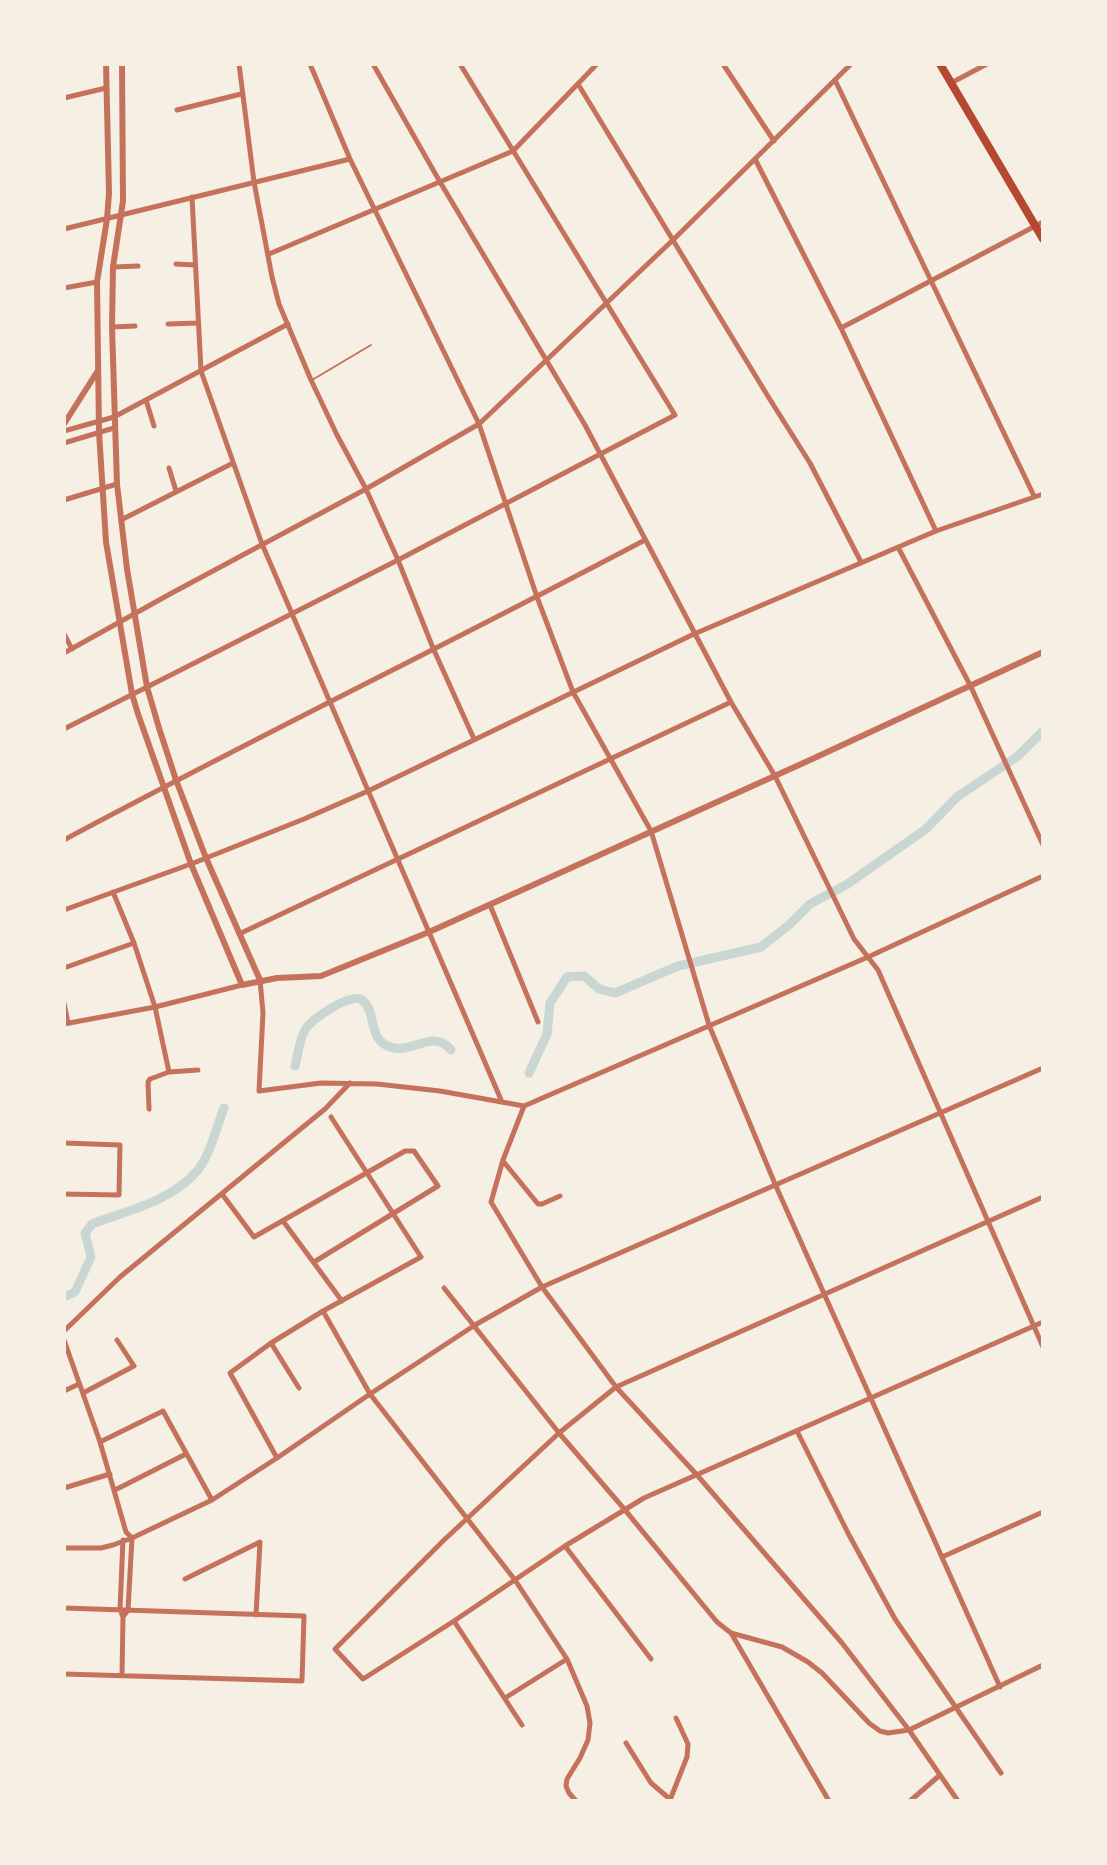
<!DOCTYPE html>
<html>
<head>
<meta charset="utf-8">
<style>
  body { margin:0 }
  #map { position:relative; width:1107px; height:1865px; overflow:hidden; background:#f6efe4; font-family:Raleway,sans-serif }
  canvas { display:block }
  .frame { position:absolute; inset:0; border:66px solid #f6efe4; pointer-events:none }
</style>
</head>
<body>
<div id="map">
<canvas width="1107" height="1865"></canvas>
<div class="frame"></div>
</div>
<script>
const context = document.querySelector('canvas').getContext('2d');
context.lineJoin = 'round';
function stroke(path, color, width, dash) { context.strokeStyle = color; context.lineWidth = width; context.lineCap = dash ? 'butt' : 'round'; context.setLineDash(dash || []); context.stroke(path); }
stroke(new Path2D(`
  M295,1066C298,1055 299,1040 305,1030C311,1019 351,992 362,1000C378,1012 366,1043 394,1048C415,1052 433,1029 451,1050
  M529,1073L547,1034L550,1003L567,977L584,976L599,989L615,993L678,966L761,947L789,925L810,904L846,885L926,829L957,797L1018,756L1043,731
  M64,1297L75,1292L91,1257L85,1233L92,1224C126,1211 172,1201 197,1171C211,1154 216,1128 224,1108`), '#c9d6d2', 9);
stroke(new Path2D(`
  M312,380L371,345`), '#c5725c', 2);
stroke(new Path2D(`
  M239,64L254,182L272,277L279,304L311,380L337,435L366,489L398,560L433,648L474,739
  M310,64L350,159L479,424L537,597L573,692L651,831L709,1025L775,1184L1000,1687
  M373,64L440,182L585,425L731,702L775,776L854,939L878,970L1043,1347
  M723,64L774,141
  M835,80L1034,496
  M951,83L987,64
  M578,84L769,398L810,463L861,562
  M64,98L106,88
  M177,110L241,94
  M755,159L841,328L936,531
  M192,197L201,371L262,544L502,1102
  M64,229L350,159
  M269,254L513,151L597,64
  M176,264L195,265
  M113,267L138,266
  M64,288L97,282
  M168,324L198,323
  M112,327L135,326
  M841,328L1043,222
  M146,400L154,426
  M64,431L114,417L288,324
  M64,443L114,428
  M169,468L176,491
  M64,500L117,484
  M121,520L233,463
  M898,547L971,687L1043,845
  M64,634L72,649
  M64,653L170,594L366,489L479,424L674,239L851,64
  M64,729L398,560L675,415L460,64
  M64,840C256,737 452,642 645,540
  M113,892L134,943L155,1007L169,1072
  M490,905L538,1022
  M64,910L191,864L304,819L368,791L694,634L936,531L1043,494
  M239,934L731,702
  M64,968L134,943
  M260,980L263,1013L259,1091L321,1083L377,1084L440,1091L524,1106L868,957L1043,876
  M64,1003L68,1023
  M64,1024L155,1007L242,985
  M524,1106L503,1160L491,1202L542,1287L616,1387L697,1475L842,1643L909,1730L958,1801
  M149,1109L148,1082L150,1079L169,1072L198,1070
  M64,1143L120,1145L119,1195L64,1194
  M503,1161L538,1204H542L560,1196
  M222,1194L254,1237L405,1151H414L438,1186L314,1262
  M1043,1197L616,1387L559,1433L444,1540L335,1649L363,1679L454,1621L565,1546L644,1498L1043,1322
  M283,1221L342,1301
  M444,1288L559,1433L625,1510L717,1622L731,1633L829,1801
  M323,1311L370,1394L515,1580L567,1659L587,1706L590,1723L588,1740L580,1758L567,1779L566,1786L569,1793L576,1801
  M64,1331L120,1277L325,1109L350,1083
  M64,1340L100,1442L126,1532L132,1538L128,1610L123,1617
  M271,1343L299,1388
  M64,1391L79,1384
  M83,1393L134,1366L117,1340
  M797,1431L849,1535L895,1619L1001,1773
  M100,1442L163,1411L212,1500
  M277,1458L230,1373L271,1343L323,1311L421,1257L331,1117
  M64,1488L110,1474
  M115,1490L186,1454
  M565,1546L651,1659
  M64,1548H101L113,1545L132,1538L212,1500L277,1458L370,1394L475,1325L542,1287L1043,1068
  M942,1557L1043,1512
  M185,1579L260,1542L256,1615
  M64,1608L304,1616L302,1681L64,1674
  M454,1621L522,1725
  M731,1633L782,1647L808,1662L822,1673L869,1723L880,1731L888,1733L909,1730L1043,1665
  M122,1675L123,1617L120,1609L123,1540
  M505,1698L567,1659
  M626,1743L651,1783L671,1800
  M670,1800L687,1757L688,1744L676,1718
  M910,1801L940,1775`), '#c5725c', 5);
stroke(new Path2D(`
  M106,64L109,193L107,219L97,282L99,432L106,542L132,694L138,714L191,864L242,985L277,978L321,976L429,932L810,760L1043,652
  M122,64L123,201L113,267L112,327L117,484L127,569L147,687L159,728L176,780L206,858L260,980
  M64,424L97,372`), '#c5725c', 6);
stroke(new Path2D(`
  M940,64L1043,239`), '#b5482f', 8);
</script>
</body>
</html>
